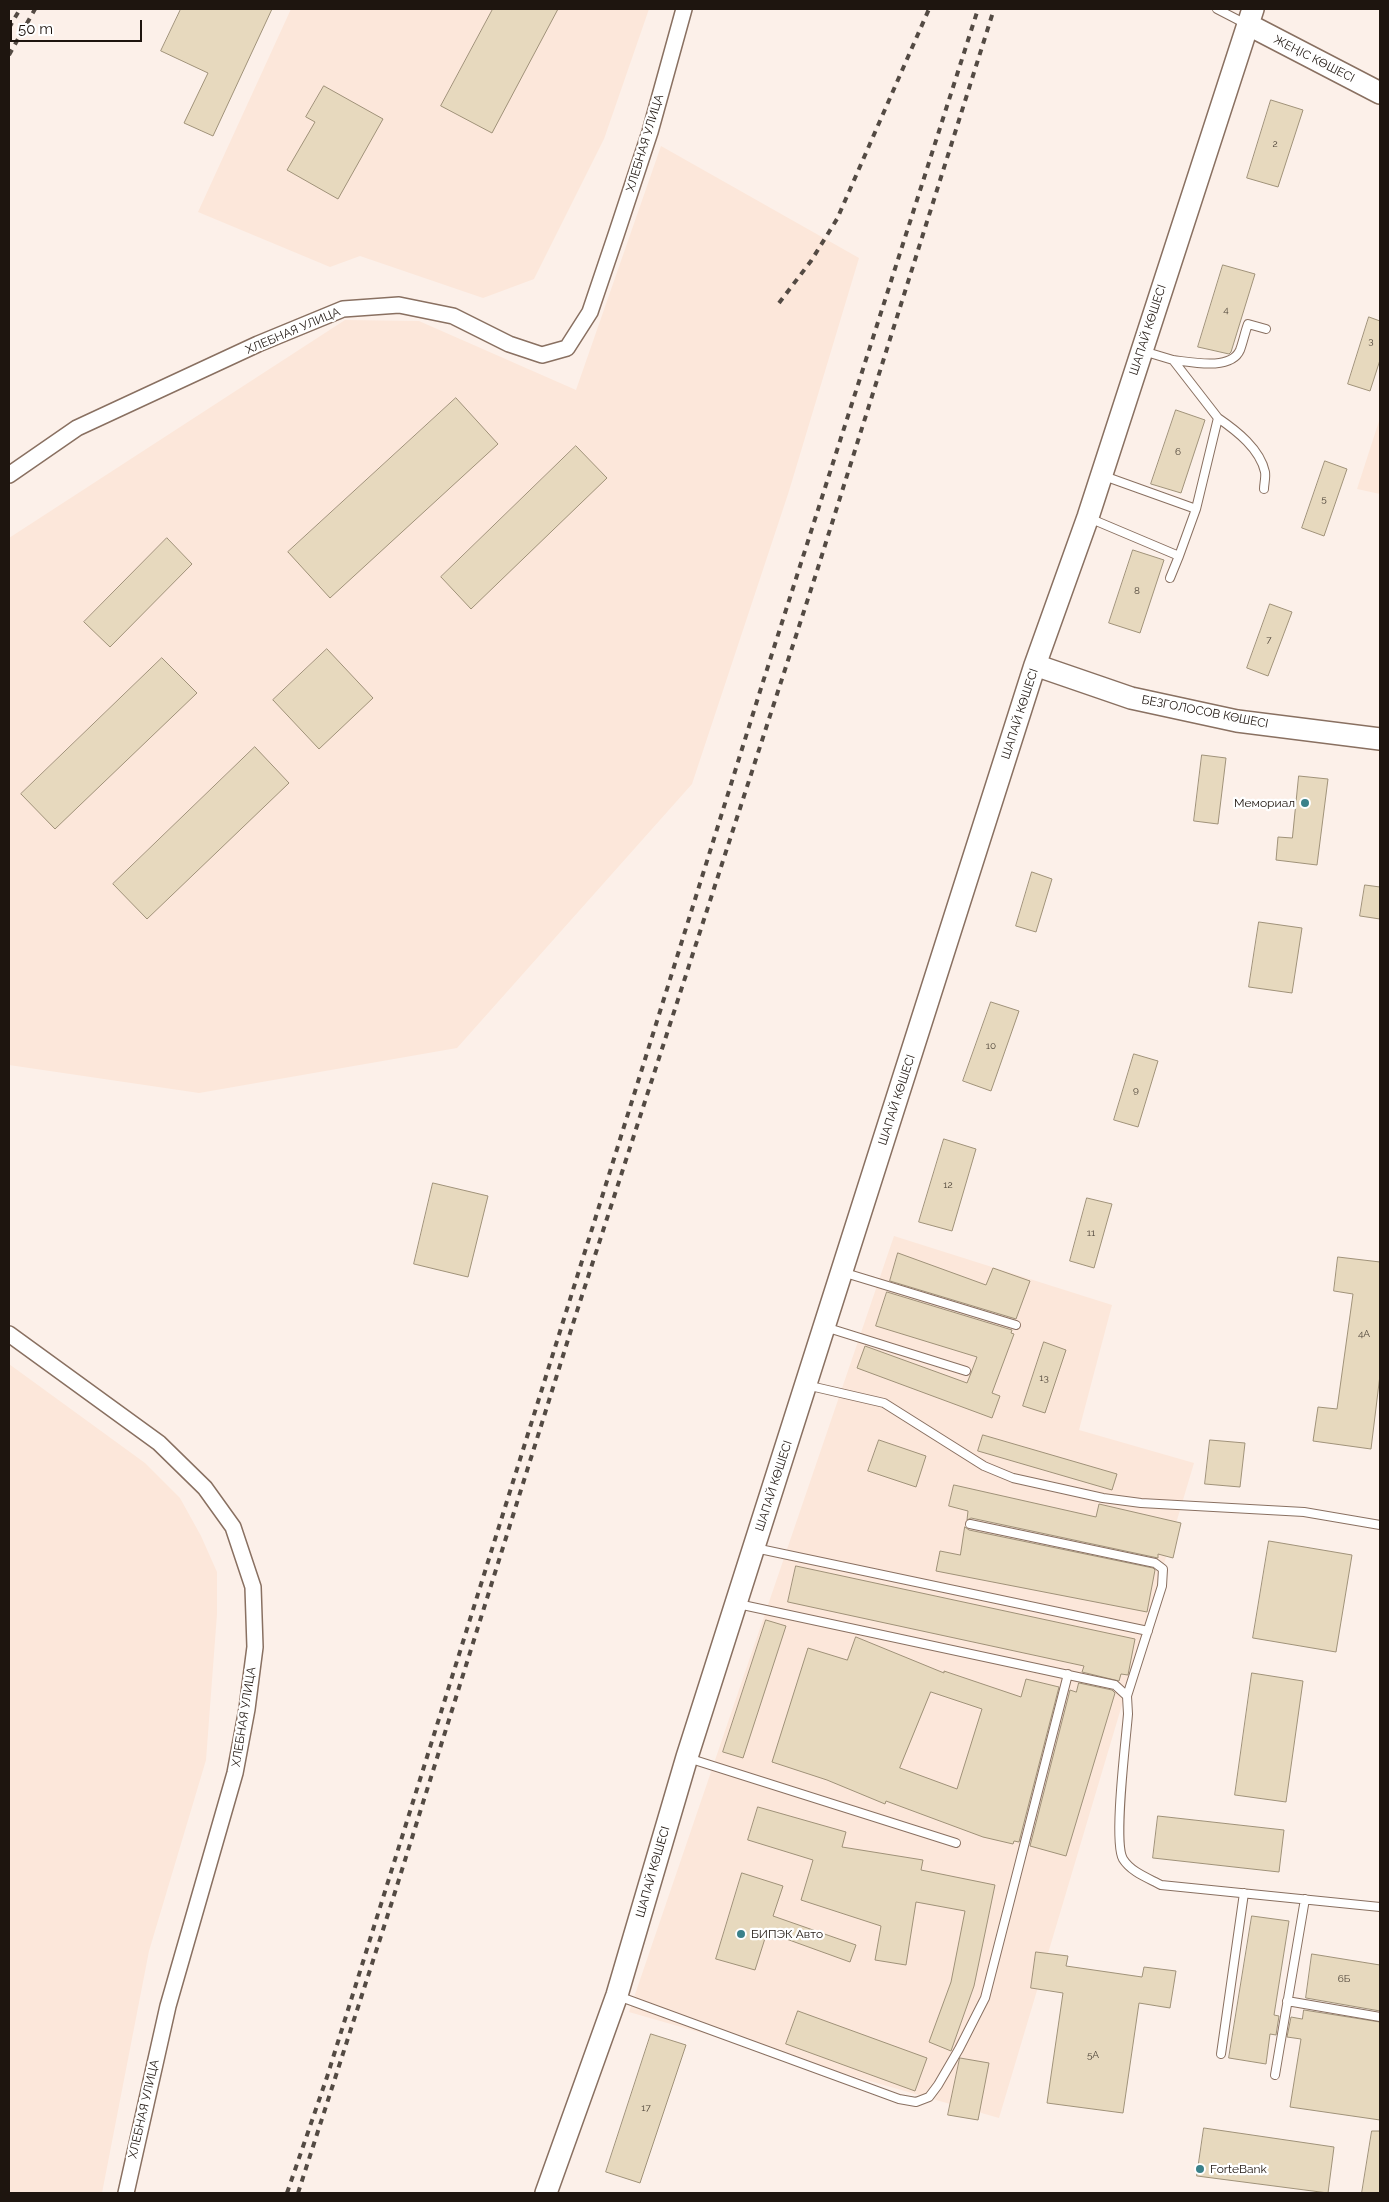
<!DOCTYPE html>
<html>
<head>
<meta charset="utf-8">
<style>
  body { margin:0 }
  #map { position:relative; width:1389px; height:2202px; overflow:hidden; background:#fcf0e9; font-family:Raleway,sans-serif }
  canvas { display:block }
  .frame { position:absolute; inset:0; border:10px solid #1e150f; pointer-events:none }
  .scale { position:absolute; left:10px; top:20px; width:132px; height:22px; box-sizing:border-box; border:2px solid #1e150f; border-top:0; padding-left:6px; font-size:15px; line-height:18px; white-space:nowrap; color:#1e150f; -webkit-text-stroke:4px #fff; paint-order:stroke }
</style>
</head>
<body>
<div id="map">
<canvas width="1389" height="2202"></canvas>
<div class="frame"></div>
<div class="scale">50 m</div>
</div>
<script>
const context = document.querySelector('canvas').getContext('2d');
context.lineJoin = 'round';
function fill(path, color) { context.fillStyle = color; context.fill(path, 'evenodd'); }
function stroke(path, color, width, dash) { context.strokeStyle = color; context.lineWidth = width; context.lineCap = dash ? 'butt' : 'round'; context.setLineDash(dash || []); context.stroke(path); }
function drawText(font, color, halo, rows, align = 'center') {
  context.font = font + ' Raleway,sans-serif'; context.lineWidth = 4.5; context.setLineDash([]); context.textBaseline = 'middle'; context.strokeStyle = halo; context.fillStyle = color; for (const [text, x, y, turn = 0] of rows) {
    context.save(); context.translate(x, y); context.rotate((+turn || 0) * Math.PI / 180); context.textAlign = isNaN(turn) ? turn : align; if (halo) context.strokeText(text, 0, 0); context.fillText(text, 0, 0); context.restore();
  }
}
fill(new Path2D(`
  M291,9H649L604,139L534,279L483,298L360,256L330,267L198,212Z
  M661,146L859,258L789,491L692,784L457,1048L199,1093L9,1065V538L345,320L419,321L576,390Z
  M1380,418V494L1357,489Z
  M894,1236L1112,1305L1079,1430L1194,1463L999,2118L629,2012Z
  M9,1364L145,1463L180,1498L201,1536L217,1572V1614L206,1760L149,1951L102,2193H9Z`), '#fce7da');
const building = new Path2D(`
  M181,9H272L213,136L184,123L208,73L161,51Z
  M493,9H558L492,133L441,106Z
  M324,86L383,119L338,199L287,170L315,122L306,117Z
  M1271,100L1303,110L1278,187L1247,178Z
  M1223,265L1255,274L1231,352L1229,354L1198,347Z
  M1369,317L1380,321V360L1370,391L1348,384Z
  M456,398L498,444L330,598L288,552Z
  M1176,410L1205,420L1181,493L1151,484Z
  M576,446L607,478L471,609L441,577Z
  M1325,461L1347,469L1324,536L1302,528Z
  M167,538L192,564L110,647L84,622Z
  M1133,550L1164,560L1140,633L1109,623Z
  M1270,604L1292,612L1268,676L1247,668Z
  M327,649L373,698L319,749L273,700Z
  M162,658L197,693L55,829L21,794Z
  M255,747L289,783L147,919L113,884Z
  M1202,755L1226,758L1218,824L1194,821Z
  M1299,776L1328,779L1317,865L1276,860L1278,837L1292,838Z
  M1032,872L1052,879L1036,932L1016,926Z
  M1365,885L1380,887V919L1360,916Z
  M1259,922L1302,928L1292,993L1249,987Z
  M991,1002L1019,1011L991,1091L963,1081Z
  M1134,1054L1158,1061L1138,1127L1114,1120Z
  M944,1139L976,1149L952,1231L919,1222Z
  M433,1183L488,1196L468,1277L414,1264Z
  M1087,1198L1112,1204L1094,1268L1070,1261Z
  M898,1253L986,1285L993,1268L1030,1281L1016,1319L890,1281Z
  M1338,1257L1380,1262V1375L1371,1449L1313,1441L1318,1407L1337,1409L1353,1294L1334,1291Z
  M887,1292L1012,1330L1011,1333L1014,1334L992,1393L1000,1396L992,1418L857,1368L865,1346L967,1383L971,1373L977,1357L876,1326Z
  M1044,1342L1066,1350L1045,1413L1023,1406Z
  M983,1435L1117,1474L1112,1490L978,1451Z
  M879,1440L926,1456L916,1487L868,1471Z
  M1210,1440L1245,1443L1240,1487L1205,1484Z
  M954,1485L1096,1517L1099,1504L1181,1523L1173,1558L1158,1554V1558L971,1518L967,1520L968,1511L949,1506Z
  M965,1527L969,1530L1153,1568L1155,1570L1147,1612L936,1571L940,1551L960,1555Z
  M1269,1541L1352,1555L1336,1652L1253,1638Z
  M796,1566L1135,1639L1128,1675L1121,1674L1119,1681L1082,1672L1084,1666L788,1602Z
  M766,1620L786,1626L743,1758L723,1752Z
  M856,1637L944,1673V1671L1021,1697L1026,1679L1059,1687L1019,1842L1014,1841L1013,1844L983,1837L886,1801L885,1804L827,1780L772,1762L808,1648L847,1660ZM931,1692L982,1709L957,1789L900,1768Z
  M1252,1673L1303,1681L1286,1802L1235,1795Z
  M1079,1683L1112,1690L1115,1693L1066,1856L1030,1846L1070,1690L1076,1692Z
  M758,1807L846,1832L842,1847L923,1860L921,1870L995,1885L974,1986L951,2051L929,2042L951,1982L965,1911L916,1902L906,1965L875,1960L881,1926L801,1900L813,1860L748,1840Z
  M1158,1816L1284,1830L1279,1872L1153,1858Z
  M742,1873L783,1886L773,1916L856,1945L850,1962L767,1932L755,1970L716,1959Z
  M1252,1916L1289,1921L1274,2015L1279,2016L1276,2035L1270,2034L1266,2064L1229,2058Z
  M1036,1952L1068,1956L1066,1966L1142,1977L1144,1967L1176,1971L1170,2008L1139,2003L1123,2113L1047,2103L1063,1993L1031,1988Z
  M1312,1954L1380,1965V2011L1306,1998Z
  M1304,2010L1380,2022V2120L1290,2107L1301,2039L1287,2037L1291,2017L1302,2019Z
  M798,2011L927,2058L915,2091L786,2044Z
  M651,2034L686,2045L640,2183L606,2172Z
  M960,2058L989,2063L978,2120L948,2115Z
  M1204,2128L1334,2147L1328,2193L1197,2176Z
  M1372,2131H1380V2193H1362Z`);
fill(building, '#e7d9be');
stroke(building, '#a09279', 1);
const lane = new Path2D(`
  M1217,9L1246,24
  M1173,360C1191,362 1231,371 1240,350C1243,342 1245,332 1248,324L1266,329
  M1218,418C1237,431 1260,449 1265,472C1266,477 1264,484 1264,489
  M1104,476L1196,509L1218,418L1173,360L1143,351
  M1089,518L1179,556L1196,509
  M1170,578L1179,556
  M842,1272L1016,1325
  M825,1327L966,1371
  M806,1385L884,1403L984,1466L1013,1478L1103,1498L1141,1503L1304,1512L1380,1525
  M970,1524L1155,1563L1163,1569L1162,1586L1127,1696
  M755,1548L1148,1631
  M738,1604L1115,1685L1127,1696L1128,1714C1126,1740 1113,1842 1123,1859C1131,1872 1148,1878 1161,1885L1380,1907
  M688,1758L956,1843
  M618,1996L899,2099L916,2102L929,2097L938,2085L959,2049L985,1998L1068,1674
  M1287,2001L1380,2017
  M1221,2054L1244,1893
  M1275,2075L1305,1899`);
const street = new Path2D(`
  M9,475L77,428L258,344L343,309L399,305L453,316L509,344L542,355L567,348L590,312L616,235L650,132L684,9
  M9,1334L159,1443L205,1488L233,1527L253,1587L255,1647L247,1709L235,1773L168,2006L126,2193`);
const secondary = new Path2D(`
  M1249,25L1380,93
  M1035,665L1131,698L1237,721L1380,739
  M546,2193L617,1995L687,1757L1035,665L1088,517L1253,9`);
stroke(lane, '#897061', 10);
stroke(street, '#897061', 18);
stroke(secondary, '#897061', 24);
stroke(lane, '#fff', 8);
stroke(street, '#fff', 15);
stroke(secondary, '#fff', 21);
stroke(new Path2D(`
  M9,28L20,9
  M9,55L35,9
  M779,303L811,261L837,219L929,9
  M287,2193L327,2077L762,685L978,9
  M298,2193L390,1908L577,1311L816,574L994,9`), '#534a43', 4, [6, 6]);
for (const [x, y, r, color] of [
  [1305,803,5,"#3a818a"],
  [741,1934,5,"#3a818a"],
  [1200,2169,5,"#3a818a"]
]) { const dot = new Path2D(); dot.arc(x, y, r, 0, 2 * Math.PI); context.fillStyle = color; context.fill(dot); stroke(dot, '#fff', 2); }
drawText('10px', '#50463b', null, [
  ["2",1275,144],
  ["4",1226,310],
  ["3",1371,341],
  ["6",1178,452],
  ["5",1324,499],
  ["8",1137,591],
  ["7",1269,640],
  ["10",991,1046],
  ["9",1136,1090],
  ["12",948,1185],
  ["11",1091,1233],
  ["4А",1364,1334],
  ["13",1044,1378],
  ["6Б",1344,1979],
  ["5А",1093,2055],
  ["17",646,2108]
]);
drawText('12px', '#1e150f', '#fff', [
  ["ЖЕҢІС КӨШЕСІ",1314,59,27],
  ["ХЛЕБНАЯ УЛИЦА",645,143,-73],
  ["ШАПАЙ КӨШЕСІ",1148,330,-72],
  ["ХЛЕБНАЯ УЛИЦА",293,331,-23],
  ["БЕЗГОЛОСОВ КӨШЕСІ",1205,712,11],
  ["ШАПАЙ КӨШЕСІ",1020,714,-72],
  ["ШАПАЙ КӨШЕСІ",897,1100,-72],
  ["ШАПАЙ КӨШЕСІ",774,1486,-72],
  ["ХЛЕБНАЯ УЛИЦА",244,1717,-81],
  ["ШАПАЙ КӨШЕСІ",653,1872,-74],
  ["ХЛЕБНАЯ УЛИЦА",144,2109,-77]
]);
drawText('12px', '#1e150f', '#fff', [
  ["Мемориал",1295,803,"right"],
  ["БИПЭК Авто",751,1934],
  ["ForteBank",1210,2169]
], 'left');
</script>
</body>
</html>
